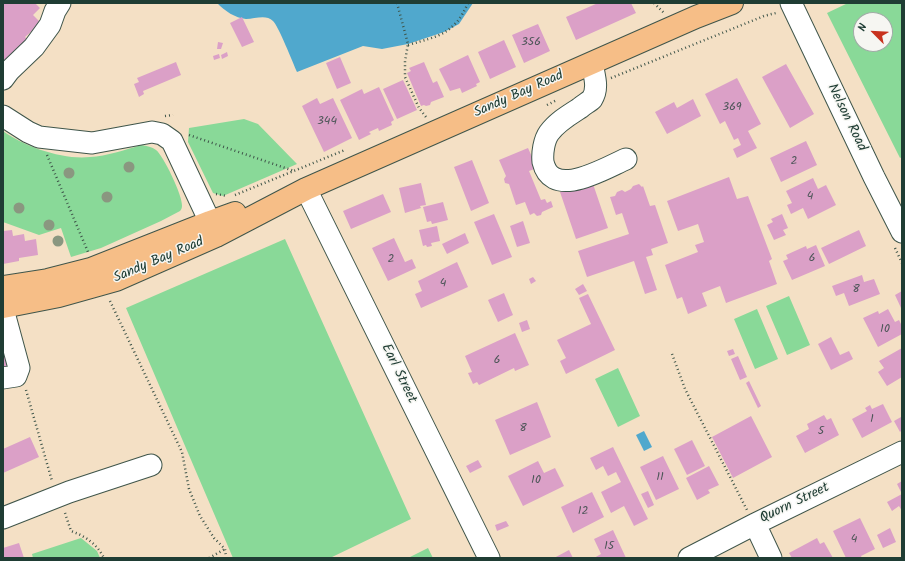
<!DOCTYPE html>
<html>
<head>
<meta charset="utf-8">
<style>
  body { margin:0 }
  #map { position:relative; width:905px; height:561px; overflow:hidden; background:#f4e0c5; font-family:Kalam,sans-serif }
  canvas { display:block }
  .frame { position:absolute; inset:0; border:4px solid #1f3d34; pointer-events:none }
  .north { position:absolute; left:853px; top:12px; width:40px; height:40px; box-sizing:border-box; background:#f6f6f2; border:1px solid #a0aca6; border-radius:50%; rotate:294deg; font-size:11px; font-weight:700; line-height:16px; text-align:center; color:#1f3d34 }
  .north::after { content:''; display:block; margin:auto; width:14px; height:18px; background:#c8321e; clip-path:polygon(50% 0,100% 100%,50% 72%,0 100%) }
</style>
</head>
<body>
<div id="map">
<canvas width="905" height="561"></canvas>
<div class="frame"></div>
<div class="north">N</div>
</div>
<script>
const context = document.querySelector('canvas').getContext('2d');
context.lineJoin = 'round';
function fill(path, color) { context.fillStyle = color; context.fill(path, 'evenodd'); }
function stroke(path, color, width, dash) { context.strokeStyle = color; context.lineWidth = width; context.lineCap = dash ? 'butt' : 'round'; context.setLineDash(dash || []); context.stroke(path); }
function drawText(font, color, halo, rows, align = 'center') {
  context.font = font + ' Kalam,sans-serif'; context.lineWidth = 3; context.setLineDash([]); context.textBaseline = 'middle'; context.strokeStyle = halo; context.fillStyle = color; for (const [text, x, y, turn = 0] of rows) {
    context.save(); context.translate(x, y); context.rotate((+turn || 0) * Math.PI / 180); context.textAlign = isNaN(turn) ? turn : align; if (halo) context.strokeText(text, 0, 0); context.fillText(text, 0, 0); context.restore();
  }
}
fill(new Path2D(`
  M848,3H902V157L900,158L827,13ZM861,20H885V44H861Z
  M244,119L258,124L297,164L223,196L213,193L188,142L189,128Z
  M3,131C25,147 63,160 90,157C107,156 125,150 141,145C147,146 152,147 156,150C163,155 183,196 182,206C182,208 181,210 180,211L161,221L101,248L71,257L61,228L39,235L3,222Z
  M285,239L411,519L330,558H233L126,308Z
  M789,296L810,345L787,355L766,306Z
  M757,309L778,359L755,369L734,319Z
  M618,368L640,416L618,427L595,379Z
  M81,538L97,551L100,558H33L32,554Z
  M428,548L433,558H408Z`), '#89d998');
fill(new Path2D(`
  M217,3H473L459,24L444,32L408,44L382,49L363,46L297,72C293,63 278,25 273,21C266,14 255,19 246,19C235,18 225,11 217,3Z
  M644,431L652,447L644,451L636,435Z`), '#50a8cd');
fill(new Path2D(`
  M3,3H35L40,8L33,15L41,23L25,37L29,41L5,61L3,58Z
  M598,3H631L636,13L576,40L566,17Z
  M242,17L254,42L242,47L230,23Z
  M538,24L550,51L524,63L512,35Z
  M504,40L516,67L490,79L478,52Z
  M218,42L223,43L221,49H217Z
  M227,52L228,56L222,59L221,55Z
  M219,54L220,58L214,60L213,56Z
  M468,55L480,82L476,84L477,86L462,93L460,88L450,91L439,69Z
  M340,57L351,83L337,89L326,63Z
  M176,62L181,75L143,91L144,94L139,97L134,84L139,82L137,78Z
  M424,62L433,83L437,81L444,97L431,102L430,105L426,106L424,105L421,106L407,73L411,71L409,68Z
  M786,64L814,114L790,128L762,77Z
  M737,78L761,124L748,131L757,148L737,158L733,149L741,145L738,138L734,140L725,121L720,124L705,94Z
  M403,80L417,110L397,119L383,89Z
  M379,87L394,120L391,122L392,125L379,131L378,128L369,132L371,134L359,140L340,100L362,89L364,94Z
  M317,98L320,104L333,98L352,138L324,152L302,106Z
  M693,99L701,116L667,134L655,112L674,102L677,108Z
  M806,141L817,165L781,182L770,158Z
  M528,148L537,168L529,171L541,200L545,199L547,203L551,201L553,207L542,212L541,215L537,216L534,213L530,215L525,202L516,205L509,184L505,183L504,179L506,176L499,160Z
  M472,160L489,203L471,211L454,167Z
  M729,177L737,199L748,196L772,259L769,261L777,284L726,303L720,286L702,293L707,306L688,314L682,297L677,299L665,265L698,252L695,245L704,242L698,224L678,231L667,201Z
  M813,178L818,189L826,185L836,205L808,219L803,208L791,214L787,205L792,203L786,191Z
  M592,181L608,228L576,239L560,192Z
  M421,183L426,205L420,206L421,208L405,213L399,188Z
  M639,184L642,187L643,186L650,206L655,205L668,243L651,249L653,255L646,257L657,290L645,294L634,261L587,277L578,251L629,234L622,213L616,215L610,197L615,196L617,192L622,190L625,192L631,189L633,186Z
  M383,194L391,212L351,229L343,211Z
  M443,202L448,220L432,224L431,221L427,222L423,207Z
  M494,214L512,257L492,265L474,222Z
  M782,214L788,228L783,230L786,235L774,240L767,225L773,222L771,219Z
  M523,221L530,243L517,247L510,226Z
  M437,226L440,241L431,243L432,246L427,247L426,245L423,246L419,230Z
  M12,230L13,236L24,234L25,241L36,239L38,255L19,258V261L3,264V231Z
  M859,230L866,246L829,264L821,248Z
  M465,233L469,243L447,254L442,244Z
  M394,238L405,262L412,259L416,268L388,281L372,248Z
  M816,245L825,266L792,280L783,261L788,259L786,255L806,246L807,249Z
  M457,262L468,287L421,308L415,294L422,291L418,281Z
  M862,275L864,282L874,279L880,294L849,306L844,293L836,296L832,286Z
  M533,277L536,281L531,284L529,279Z
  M583,284L587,291L579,295L575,289Z
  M902,291V307L901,308L895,295Z
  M504,293L513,315L498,322L488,300Z
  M588,294L615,350L566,374L560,361L566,358L557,340L591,324L579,298Z
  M888,309L895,322L899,320L902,326V334L878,347L863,318L878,311L879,314Z
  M527,320L530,329L522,332L519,323Z
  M515,333L529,365L515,371L514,368L479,385L477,382L473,384L468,373L472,372L465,356Z
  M831,337L840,355L849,351L853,359L831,370L818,344Z
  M902,348V377L887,386L878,372L884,368L879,361Z
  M733,349L735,354L729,356L727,351Z
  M6,350L10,370L3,371V351Z
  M738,356L747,377L740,380L731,359Z
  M749,381L761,406L758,408L746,383Z
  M537,402L551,437L510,455L495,420Z
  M883,404L892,422L862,438L852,419L867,411L865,408L870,405L872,409Z
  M824,415L827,420L831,418L839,435L805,453L796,436L809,429L807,424Z
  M751,416L772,457L733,478L712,437Z
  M901,417L902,430L900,432L894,421Z
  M30,437L39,457L3,473V449Z
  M692,440L705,466L687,475L674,449Z
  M613,447L648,519L634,526L624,506L611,513L601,492L621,482L616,472L608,476L603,466L596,470L590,458Z
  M663,456L679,489L656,500L640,467Z
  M478,460L482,467L470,473L466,466Z
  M538,461L544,473L555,468L564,486L523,506L508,476Z
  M709,466L719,485L708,490L710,493L697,500L686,478Z
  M902,481V511L899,506L892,511L887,502L902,494L897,484Z
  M648,491L654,505L648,508L641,494Z
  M592,492L604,517L573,533L561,507Z
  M860,518L875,549L861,556L862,558H846L833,531Z
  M506,521L509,526L497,531L495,525Z
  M890,528L896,542L883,548L877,535Z
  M613,530L626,558H594L601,554L594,539Z
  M817,538L820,544L824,542L833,558H792L789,553Z
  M19,543L24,558H3V548Z
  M569,550L573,558H554Z`), '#dba0c7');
const minor = new Path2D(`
  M791,3L874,177L902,232
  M592,63C594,75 599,88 592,99C589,102 583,105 580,108C569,115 557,122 549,133C544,140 542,153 543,162C552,201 605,168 626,159
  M3,79L9,71L34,47L50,25L55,11L60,3
  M3,116L28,132L39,137L92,143L152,132L162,134L172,141L210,222
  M306,189L489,558
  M3,309L19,368L16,376L3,378
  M3,518L69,492L151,465
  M755,524L771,558
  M689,558L755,524L902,452`);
const major = new Path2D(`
  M3,287L48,280L91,269L210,222L235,213
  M3,307L59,296L116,280L216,236L306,189L696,17L732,3`);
stroke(minor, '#3f554a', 23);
stroke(major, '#3f554a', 24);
stroke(new Path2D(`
  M397,3L408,44L405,61V77L419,108L426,117
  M654,3L664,13
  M408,45C438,36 454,35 468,3
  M611,78L764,16L776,13
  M547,105L557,100
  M165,116L173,115
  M189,135L294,171
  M47,155L88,252
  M216,194L227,196
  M235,195L345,150
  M895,248L902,263
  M110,301L182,452L189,489L200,516L214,538L225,549L226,558
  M672,354L685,389L747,510
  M26,390L52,481
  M65,513L71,531C85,536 97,544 104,558
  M209,558L225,549`), '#3f554a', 2.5, [1, 3]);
stroke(minor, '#fff', 21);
stroke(major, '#f6be87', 22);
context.fillStyle = '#8a9780';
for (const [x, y] of [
  [129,167],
  [69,173],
  [107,197],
  [19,208],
  [49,225],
  [58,241]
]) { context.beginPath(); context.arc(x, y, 5.5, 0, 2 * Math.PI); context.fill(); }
drawText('12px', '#4e5659', null, [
  ["356",531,43],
  ["369",732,108],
  ["344",327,122],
  ["2",794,162],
  ["4",810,197],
  ["6",812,259],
  ["2",391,260],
  ["4",443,284],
  ["8",856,290],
  ["10",885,330],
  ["6",497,361],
  ["1",872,420],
  ["8",523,429],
  ["5",821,432],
  ["11",660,478],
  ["10",536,481],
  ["12",583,512],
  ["4",854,540],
  ["15",609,547]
]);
drawText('14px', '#1f3d34', '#f6f6f2', [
  ["Sandy Bay Road",519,95,-24],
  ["Nelson Road",846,118,64],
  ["Sandy Bay Road",159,261,-23],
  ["Earl Street",398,374,64],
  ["Quorn Street",795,504,-26]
]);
</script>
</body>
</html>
